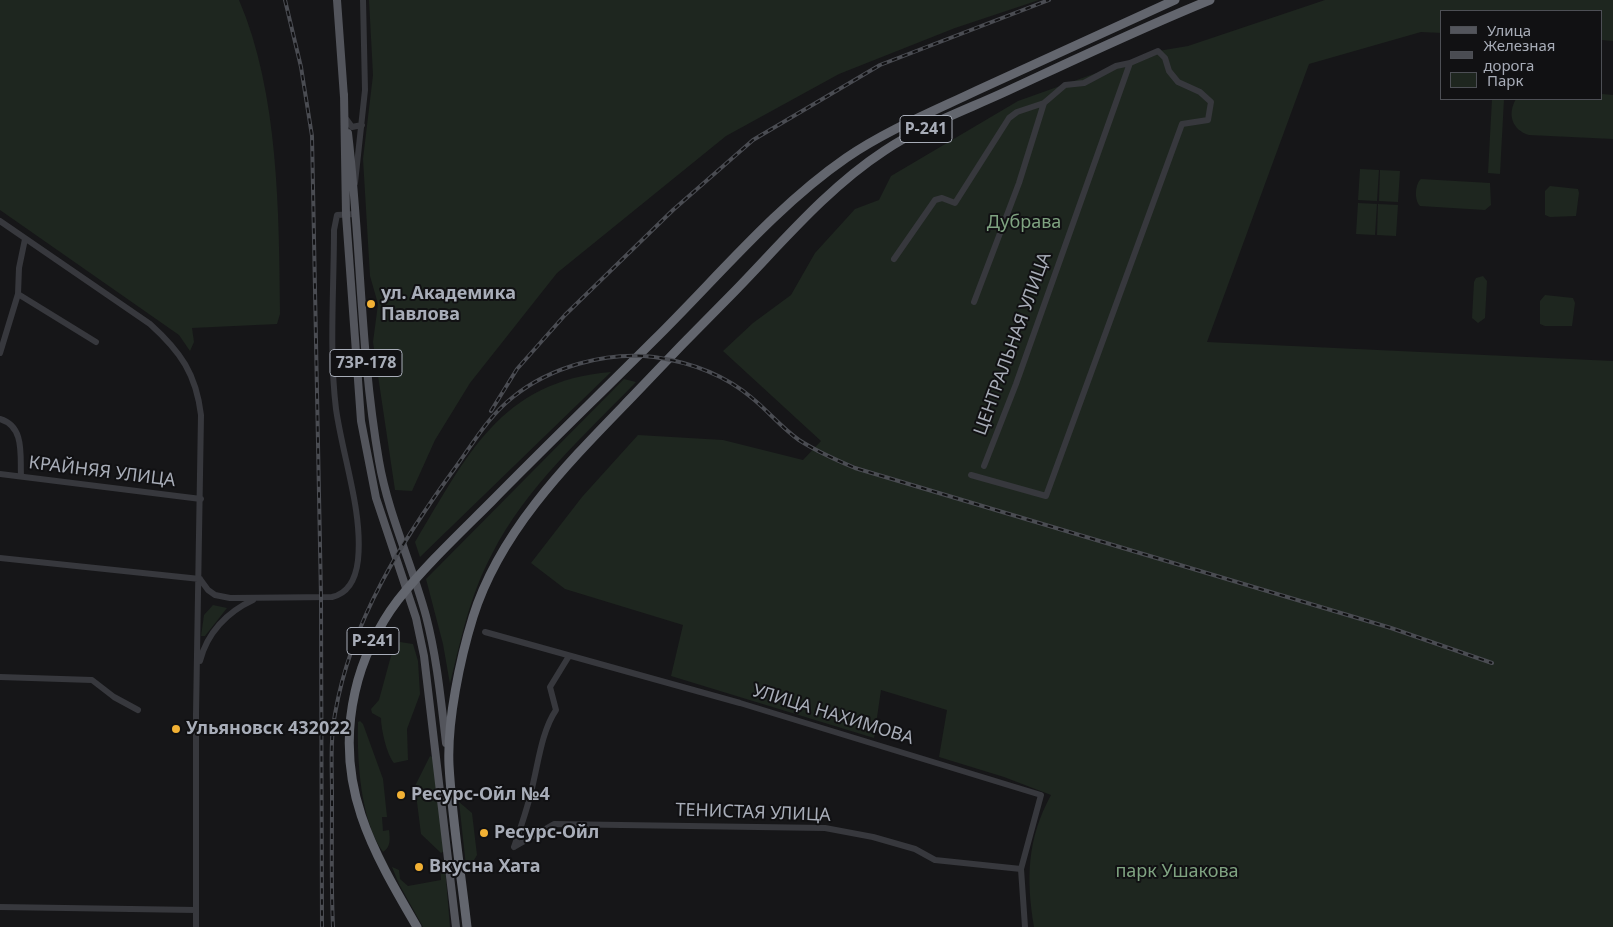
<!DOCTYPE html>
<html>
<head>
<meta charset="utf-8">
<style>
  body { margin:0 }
  #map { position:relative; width:1613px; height:927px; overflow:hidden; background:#161618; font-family:"Noto Sans",sans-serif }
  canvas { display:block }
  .legend { position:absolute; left:1440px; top:10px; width:162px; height:90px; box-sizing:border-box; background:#111113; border:1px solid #4d4f55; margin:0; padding:6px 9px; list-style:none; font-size:15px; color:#a8adb8 }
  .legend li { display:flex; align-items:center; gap:10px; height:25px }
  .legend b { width:25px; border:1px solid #4d4f55 }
</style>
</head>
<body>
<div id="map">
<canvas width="1613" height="927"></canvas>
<ul class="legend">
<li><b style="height:6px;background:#53555c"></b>Улица</li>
<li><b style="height:6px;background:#4a4c52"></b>Железная дорога</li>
<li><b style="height:14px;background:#1e261f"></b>Парк</li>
</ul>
</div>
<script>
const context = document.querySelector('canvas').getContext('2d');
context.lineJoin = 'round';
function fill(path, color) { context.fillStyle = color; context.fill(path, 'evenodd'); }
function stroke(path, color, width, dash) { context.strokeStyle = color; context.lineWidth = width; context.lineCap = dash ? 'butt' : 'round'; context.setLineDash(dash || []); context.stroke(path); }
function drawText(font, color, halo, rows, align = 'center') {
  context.font = font + ' "Noto Sans",sans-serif'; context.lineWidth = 4; context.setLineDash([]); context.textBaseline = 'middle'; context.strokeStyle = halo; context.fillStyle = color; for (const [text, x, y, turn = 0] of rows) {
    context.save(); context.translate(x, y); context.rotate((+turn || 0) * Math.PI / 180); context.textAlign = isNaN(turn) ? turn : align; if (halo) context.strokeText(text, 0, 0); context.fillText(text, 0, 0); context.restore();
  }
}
fill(new Path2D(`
  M0,0H239C279,93 279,214 280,314L277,324L192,328L194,342L190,351L179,335L0,210Z
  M369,0H1039L955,28L839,74L726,136L557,273L470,383L435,440L412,491L395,490L373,342L378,304L370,276L363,159L373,75Z
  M1325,0H1613V41L1602,40V11H1442V33L1421,32L1309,64L1207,342L1613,361V927H1034C1026,878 1027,839 1051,795L1004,777L939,757L947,710L881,690L874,738L671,676L683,625L565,589L531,563L582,497L638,435L723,440L803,460L821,441L723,351L753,323L791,295L815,253L855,209L879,200L891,176L1018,101L1158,51L1188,46Z
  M1602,94L1613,95V139L1529,135C1512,130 1507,114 1516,99H1602Z
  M1492,99H1504L1500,174L1488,173Z
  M1360,169L1379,170L1377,201L1358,200Z
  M1380,170L1400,171L1398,202L1379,201Z
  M1421,179L1490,183L1491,205L1485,210L1420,206C1414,200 1415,184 1421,179Z
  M1550,186L1578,189L1579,193L1576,216L1550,217L1545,215V191Z
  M1358,203L1377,204L1375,235L1356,234Z
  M1378,204L1398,205L1396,236L1377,235Z
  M1483,276L1487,281L1485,318L1478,323L1472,318L1474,282L1476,278Z
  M1545,295L1573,298L1575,303L1572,326H1545L1540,324V301Z
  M611,372L420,557L415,542C467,456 500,381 611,372Z
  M624,379L636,382C585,435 526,487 492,554C470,595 461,639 450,684L443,644L426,579Z
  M213,605L227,608L205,636H201L204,615Z
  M400,642L413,644L418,661L420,694L407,729L408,760L394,763C387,755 381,729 381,718L372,713L371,709L379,700L391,656Z
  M360,721L363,724L383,779L387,817H382L383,831L389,830C390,839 391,847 383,852C360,819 357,760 358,722Z
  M430,756L434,758L444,851L441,853L421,834L415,786Z
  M459,802L472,813L477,855L471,865L466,866Z
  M440,865L445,867L450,927H423L399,884L392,867L399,870L400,879L408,886L441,880Z`), '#1e261f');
stroke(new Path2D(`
  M347,120L352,127L362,125
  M355,183L365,90L363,0
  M0,221L150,324C181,352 196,374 201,415L196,714V927
  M894,259L935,200L942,198L955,203L1009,118L1017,112L1044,103L1065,85L1084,83L1116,66L1130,63L1158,51L1165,58L1169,71L1178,82L1200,92L1211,102L1208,120L1182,124L1046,496L971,475
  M18,294L19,268L25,239
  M974,302L1019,183L1044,103
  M0,353L18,294L96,342
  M0,419C25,426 20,456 21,476
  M984,466L1016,384L1130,63
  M0,474L201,499
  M0,558L200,579
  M200,579L208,590L215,595L230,598L332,597C350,593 356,577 358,560C363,512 343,458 336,409C329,352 334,288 334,230L337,215L356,214
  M485,632L740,703L1041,795L1021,869L1025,927
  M200,661C207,633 227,612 253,600
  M0,677L92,680L114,697L138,710
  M514,847L554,824L825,828L873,837L915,849L935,860L1021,869
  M514,847C520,829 527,810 531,792C538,766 541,732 556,710L550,687L569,656
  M0,907L196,910`), '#37383d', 6);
stroke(new Path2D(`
  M337,0L344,97
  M344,94L346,215L361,421L376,498L416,618L424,656L456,927
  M348,133C361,242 360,352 379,461C388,514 412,564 426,616C437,658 441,701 446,743`), '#53555c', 8);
stroke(new Path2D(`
  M417,927C372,850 334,785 355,692C362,660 378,626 398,600C426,565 459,534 491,502C545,447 600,394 654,340C716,279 775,207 846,158C887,130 934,111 978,90C1044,60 1110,30 1175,0
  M467,927C461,873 452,819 449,765C447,721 460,659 473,617C500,530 570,461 632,397C665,362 698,328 732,294C780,245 826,189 884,151C921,126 966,110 1007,91C1074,60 1141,28 1210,0`), '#63666e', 9);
const rail = new Path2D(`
  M285,0L301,67L312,136L321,597L322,927
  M491,411L517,369L565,315L673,210L753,140L880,65L1049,0
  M333,927C331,883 332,840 332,796C332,769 330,741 335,714C351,620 403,539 458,464C475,440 490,415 513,397C550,367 607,351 654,357C689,362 725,375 752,398C768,411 782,428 799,440C816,451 836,460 855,468L1391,628L1492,663`);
stroke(rail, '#4a4c52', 4);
stroke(rail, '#111113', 2, [5.5]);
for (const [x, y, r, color] of [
  [371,304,5,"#f2b134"],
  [176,729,5,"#f2b134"],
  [401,795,5,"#f2b134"],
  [484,833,5,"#f2b134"],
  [419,867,5,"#f2b134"]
]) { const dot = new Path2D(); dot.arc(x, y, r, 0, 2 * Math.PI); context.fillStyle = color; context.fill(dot); stroke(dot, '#111113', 2); }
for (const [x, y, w] of [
  [926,129,52],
  [366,363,72],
  [373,641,52]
]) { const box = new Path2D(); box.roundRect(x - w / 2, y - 13.5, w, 27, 4); context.fillStyle = '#111113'; context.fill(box); stroke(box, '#a8adb8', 1); }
drawText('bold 16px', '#a8adb8', null, [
  ["Р-241",926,129],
  ["73Р-178",366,363],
  ["Р-241",373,641]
]);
drawText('18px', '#7fa381', '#111113', [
  ["Дубрава",1024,223],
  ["парк Ушакова",1177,872]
]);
drawText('bold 18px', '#a8adb8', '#111113', [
  ["ул. Академика",381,294],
  ["Павлова",381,315],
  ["Ульяновск 432022",186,729],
  ["Ресурс-Ойл №4",411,795],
  ["Ресурс-Ойл",494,833],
  ["Вкусна Хата",429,867]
], 'left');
drawText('18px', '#a8adb8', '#111113', [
  ["ЦЕНТРАЛЬНАЯ УЛИЦА",1013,344,-70],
  ["КРАЙНЯЯ УЛИЦА",102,472,7],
  ["УЛИЦА НАХИМОВА",833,715,17],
  ["ТЕНИСТАЯ УЛИЦА",753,813,2]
]);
</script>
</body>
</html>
